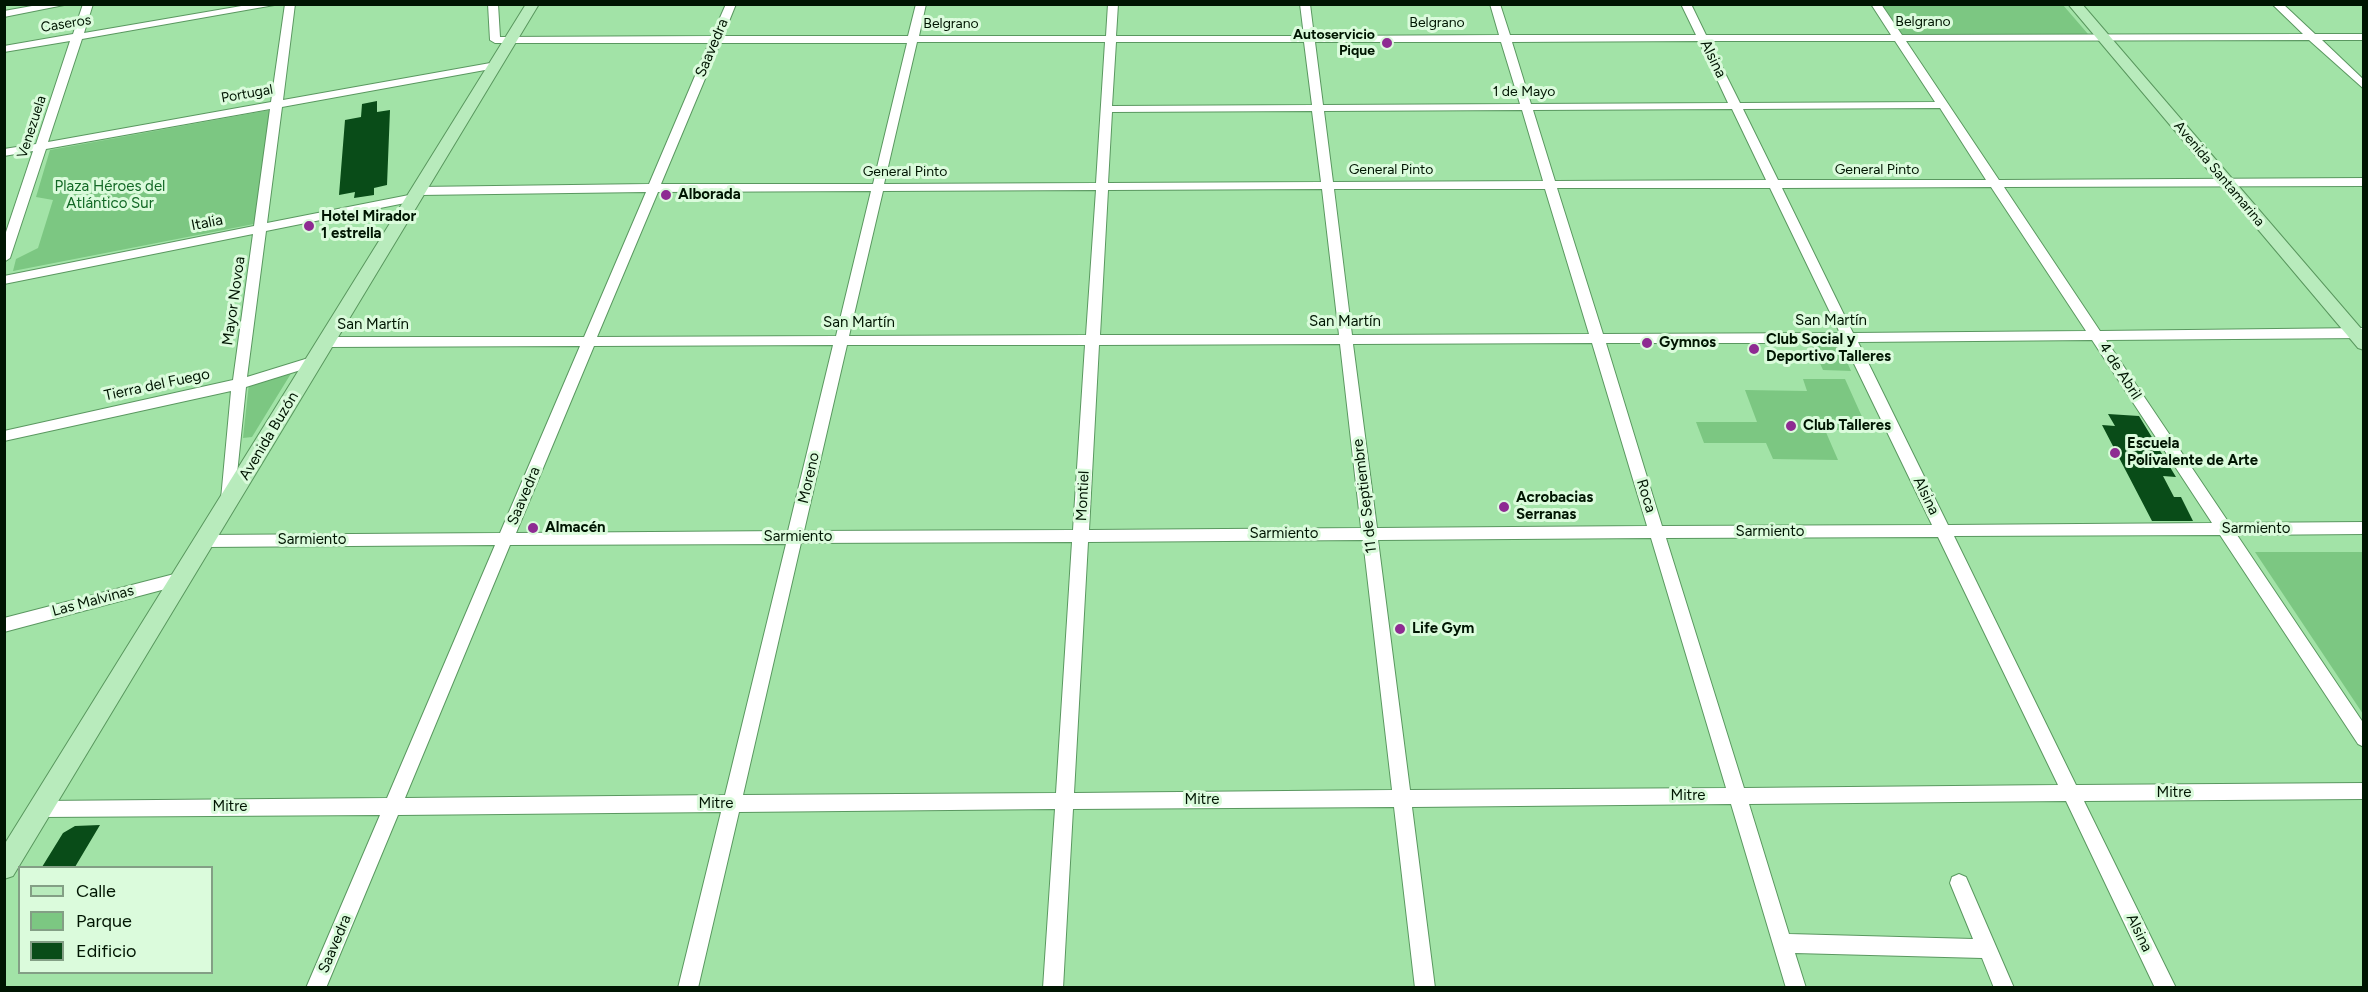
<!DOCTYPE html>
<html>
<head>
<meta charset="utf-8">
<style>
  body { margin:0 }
  #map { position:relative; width:2368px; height:992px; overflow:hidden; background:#a2e3a7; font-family:Figtree,sans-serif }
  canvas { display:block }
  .frame { position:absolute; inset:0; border:6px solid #001502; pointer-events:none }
  .legend { position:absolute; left:18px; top:866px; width:195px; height:108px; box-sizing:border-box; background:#dbfbdc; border:2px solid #839f85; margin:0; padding:8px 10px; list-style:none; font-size:18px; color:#001502 }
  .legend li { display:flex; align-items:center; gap:12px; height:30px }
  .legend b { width:30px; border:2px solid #839f85 }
</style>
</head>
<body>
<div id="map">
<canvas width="2368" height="992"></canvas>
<div class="frame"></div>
<ul class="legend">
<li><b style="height:8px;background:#b8ebbc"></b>Calle</li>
<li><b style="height:16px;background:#7cc782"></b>Parque</li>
<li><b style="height:16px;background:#094c18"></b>Edificio</li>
</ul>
</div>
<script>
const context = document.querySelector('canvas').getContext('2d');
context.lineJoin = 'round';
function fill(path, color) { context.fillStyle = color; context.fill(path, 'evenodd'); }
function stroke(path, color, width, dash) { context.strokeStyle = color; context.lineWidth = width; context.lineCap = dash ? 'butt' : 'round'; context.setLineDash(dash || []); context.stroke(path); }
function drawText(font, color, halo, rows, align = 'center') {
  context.font = font + ' Figtree,sans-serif'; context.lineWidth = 6; context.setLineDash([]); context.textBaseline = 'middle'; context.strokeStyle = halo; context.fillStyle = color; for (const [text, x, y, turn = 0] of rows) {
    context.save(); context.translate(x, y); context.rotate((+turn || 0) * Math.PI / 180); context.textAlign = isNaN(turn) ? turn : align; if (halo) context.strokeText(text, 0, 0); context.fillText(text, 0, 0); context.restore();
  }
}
fill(new Path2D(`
  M1882,5H2063L2088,34L1902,35Z
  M270,110L254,224L13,271L16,259L38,248L53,200L36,197L50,150Z
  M1811,344H1839L1851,371L1823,370Z
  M295,367L252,437L243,438L249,383Z
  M1803,379H1845L1868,430H1825L1838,460L1773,459L1766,443H1704L1696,422H1757L1745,390L1807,391Z
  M2255,552H2363V714Z`), '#7cc782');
fill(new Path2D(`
  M377,101V112L390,110L387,185L374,188V195L354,198L355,192L339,195L345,120L361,117L362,104Z
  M2108,414L2139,416L2176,477L2163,476L2174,497H2181L2193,521H2152L2102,425L2115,426Z
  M100,825L75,867H42L63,833L75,826Z`), '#094c18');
const minor = new Path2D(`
  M43,4H69L4,17V11Z
  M83,4H93L84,33L253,4H280L82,39L48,142L271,102L285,4H295L283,100L496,62L501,65L496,68L282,107L267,223L414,194V188L418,187L649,184L709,43H495L490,40L488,4H498L500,37L712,36L726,4H736L723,36H908L916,4H926L919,36H1106L1108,4H1118L1116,36H1304L1300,4H1310L1314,36L1499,35L1490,4H1500L1510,35H1696L1681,4H1691L1706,35H1891L1871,4H1881L1902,35L2303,34L2272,4H2283L2315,34H2364V40H2322L2364,80V89L2309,40L1906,41L1999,180L2364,178V186L2004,187L2100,331L2364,328V338L2106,340L2229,523L2364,522V534L2237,535L2364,724V747L2358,744L2220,535L1954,536L2076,785L2364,783V799L2084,801L2176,988H2155L2066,801L1749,804L1789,934L1973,939L1950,883L1952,877L1959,874L1966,877L2014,988H1994L1982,958L1795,953L1806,988H1786L1731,804L1412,807L1435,988H1415L1394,807L1073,809L1063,988H1043L1055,809L739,812L698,988H678L721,812L398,815L326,988H306L380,815L41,817L35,815L32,809L35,803L41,801L387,798L495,545L205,547L200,545L197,541L200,537L205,535L500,533L580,346L326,347L319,342L326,337H584L646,192L419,195V200L415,201L266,231L247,377L315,356L322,361L320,364L246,387L234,503H224L221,499L231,391L4,441V431L233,380L253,234L4,284V276L254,226L270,109L46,149L10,258L4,262V238L33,151L4,156V149L36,144L70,41L4,52V46L73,34ZM1699,41L1728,103L1531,104L1512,42ZM1709,41H1895L1935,102L1740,103ZM917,42H1105L1096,183L884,184ZM1116,42H1304L1312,105L1112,106ZM1315,42H1501L1520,104L1323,105ZM720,43H907L873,184H661ZM1940,108L1986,180H1778L1743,109ZM1732,109L1766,180L1555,181L1533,110ZM1522,110L1543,181L1333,182L1324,111ZM1312,111L1321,182L1108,183L1112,112ZM1991,187L2086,331L1853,333L1782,188ZM1557,188H1770L1840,333L1603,334ZM1322,189L1339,335H1100L1108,190ZM1334,189H1545L1589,334L1352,335ZM1096,190L1086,335L849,336L883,191ZM871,191L836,336L597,337L658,192ZM2092,340L2212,523L1948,525L1858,342ZM1592,343L1647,526L1377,528L1353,344ZM1606,343H1844L1932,525L1662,526ZM1340,344L1361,528L1089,530L1099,345ZM833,345L788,531L516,533L594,346ZM847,345H1085L1073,530L804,531ZM1938,537L2058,785L1744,788L1666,538ZM1651,538L1726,788L1410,790L1378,540ZM1363,540L1392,790L1074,793L1088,542ZM1072,542L1056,793L743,795L801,543ZM786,544L725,795L405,798L510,545Z
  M182,572L188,573L190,578L188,583L4,632V618Z`);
const major = new Path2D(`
  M526,4H539L13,876L4,879V845Z
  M2068,4H2082L2364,332V350L2358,348Z`);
stroke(minor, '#5a9860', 2);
stroke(major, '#59975e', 2);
fill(minor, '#fff');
fill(major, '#b8ebbc');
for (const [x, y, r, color] of [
  [1387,43,6,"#8e2b92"],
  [666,195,6,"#8e2b92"],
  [309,226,6,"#8e2b92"],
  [1647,343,6,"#8e2b92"],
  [1754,349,6,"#8e2b92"],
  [1791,426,6,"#8e2b92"],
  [2115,453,6,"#8e2b92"],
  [1504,507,6,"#8e2b92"],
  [533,528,6,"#8e2b92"],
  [1400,629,6,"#8e2b92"]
]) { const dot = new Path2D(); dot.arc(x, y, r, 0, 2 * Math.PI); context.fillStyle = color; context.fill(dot); stroke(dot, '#dbfbdc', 2); }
drawText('14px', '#001502', '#dbfbdc', [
  ["Belgrano",1923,22],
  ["Belgrano",1437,23],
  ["Caseros",66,24,-9],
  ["Belgrano",951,24],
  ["1 de Mayo",1524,92],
  ["Portugal",247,94,-10],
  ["Venezuela",32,127,-72],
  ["General Pinto",1391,170],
  ["General Pinto",1877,170],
  ["General Pinto",905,172],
  ["Avenida Santamarina",2219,174,50]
]);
drawText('bold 14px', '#001502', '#dbfbdc', [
  ["Autoservicio",1375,35],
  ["Pique",1375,51]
], 'right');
drawText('15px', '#001502', '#dbfbdc', [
  ["Saavedra",712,48,-67],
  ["Alsina",1713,59,64],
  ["Italia",207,223,-11],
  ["Mayor Novoa",234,301,-82],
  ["San Martín",1831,321],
  ["San Martín",1345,322],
  ["San Martín",859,323],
  ["San Martín",373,325],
  ["4 de Abril",2120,371,57],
  ["Tierra del Fuego",157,385,-12],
  ["Avenida Buzón",269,436,-59],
  ["Moreno",809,478,-77],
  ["Saavedra",524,496,-67],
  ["Montiel",1083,496,-87],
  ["11 de Septiembre",1365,496,-97],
  ["Roca",1646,496,73],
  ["Alsina",1926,496,64],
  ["Sarmiento",2256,529],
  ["Sarmiento",1770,532],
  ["Sarmiento",1284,534],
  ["Sarmiento",798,537],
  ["Sarmiento",312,540],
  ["Las Malvinas",93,601,-15],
  ["Mitre",2174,793],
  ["Mitre",1688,796],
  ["Mitre",1202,800],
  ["Mitre",716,804],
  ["Mitre",230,807],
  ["Alsina",2139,933,64],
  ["Saavedra",335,944,-67]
]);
drawText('15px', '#126825', '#dbfbdc', [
  ["Plaza Héroes del",110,187],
  ["Atlántico Sur",110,204]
]);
drawText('bold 15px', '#001502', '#dbfbdc', [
  ["Alborada",678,195],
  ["Hotel Mirador",321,217],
  ["1 estrella",321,234],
  ["Club Social y",1766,340],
  ["Deportivo Talleres",1766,357],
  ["Gymnos",1659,343],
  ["Club Talleres",1803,426],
  ["Escuela",2127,444],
  ["Polivalente de Arte",2127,461],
  ["Acrobacias",1516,498],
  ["Serranas",1516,515],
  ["Almacén",545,528],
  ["Life Gym",1412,629]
], 'left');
</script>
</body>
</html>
